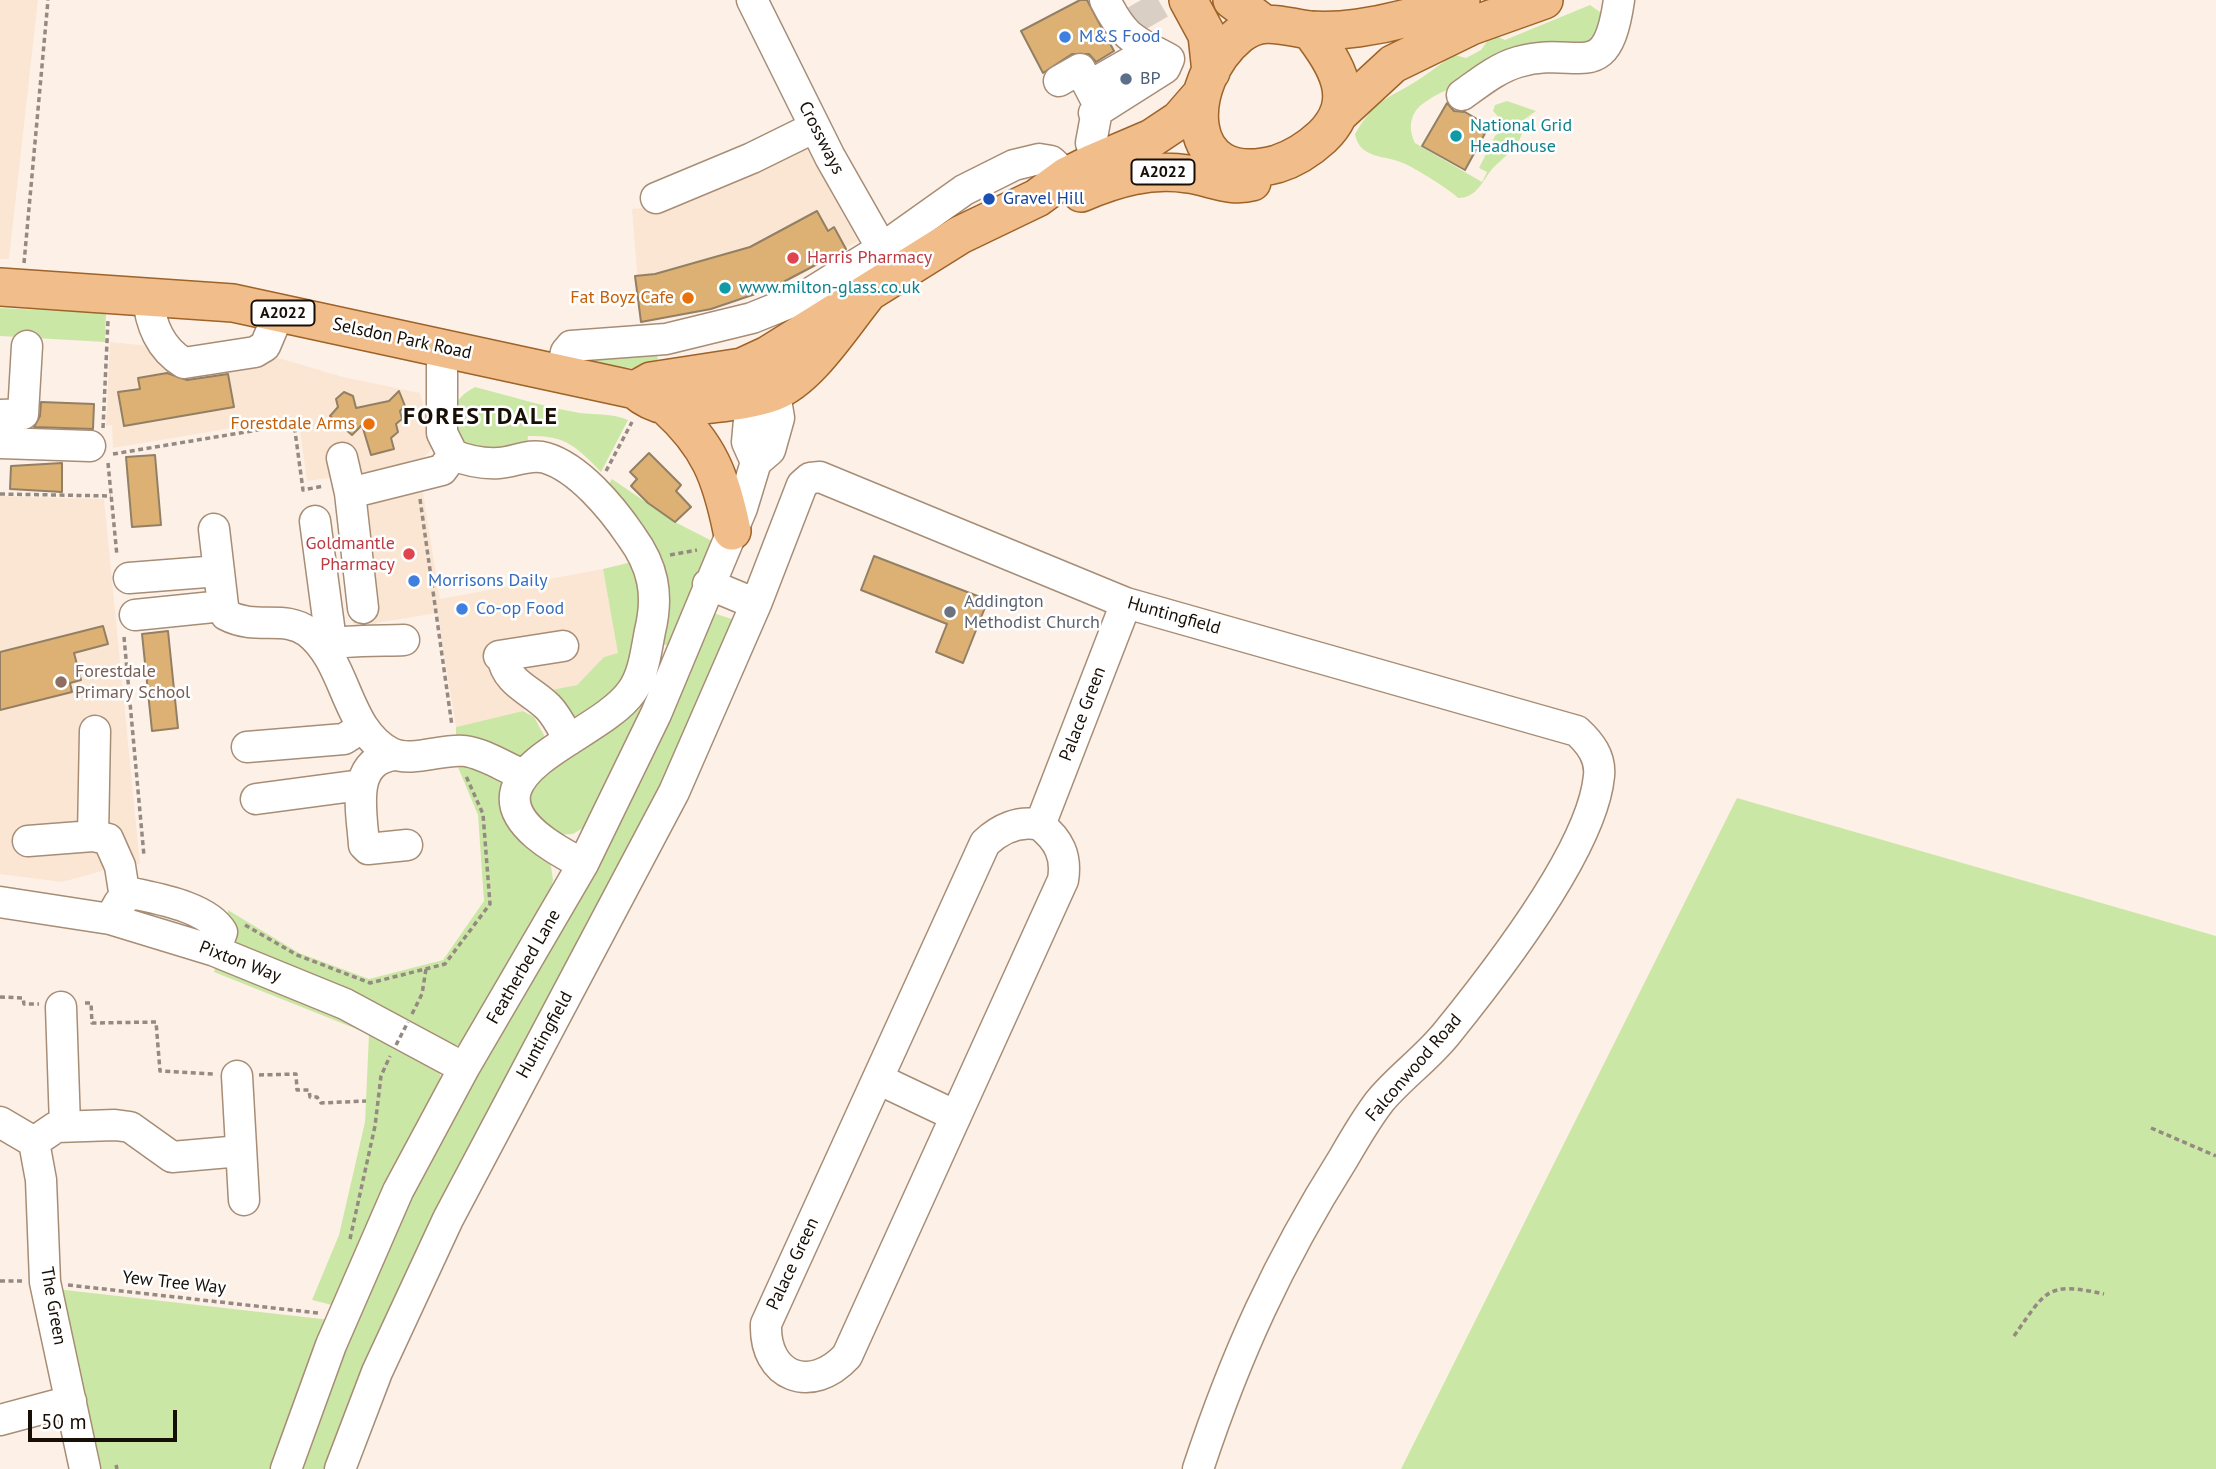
<!DOCTYPE html>
<html>
<head>
<meta charset="utf-8">
<style>
  body { margin:0 }
  #map { position:relative; width:2216px; height:1469px; overflow:hidden; background:#fdf1e7; font-family:"PT Sans",sans-serif }
  canvas { display:block }
  .scale { position:absolute; left:28px; top:1410px; width:149px; height:32px; box-sizing:border-box; border:4px solid #170e06; border-top:0; padding-left:9px; font-size:21px; line-height:24px; white-space:nowrap; color:#170e06; -webkit-text-stroke:5px #fff; paint-order:stroke }
</style>
</head>
<body>
<div id="map">
<canvas width="2216" height="1469"></canvas>
<div class="scale">50 m</div>
</div>
<script>
const context = document.querySelector('canvas').getContext('2d');
context.lineJoin = 'round';
function fill(path, color) { context.fillStyle = color; context.fill(path, 'evenodd'); }
function stroke(path, color, width, dash) { context.strokeStyle = color; context.lineWidth = width; context.lineCap = dash ? 'butt' : 'round'; context.setLineDash(dash || []); context.stroke(path); }
function drawText(font, color, halo, rows, align = 'center') {
  context.font = font + ' "PT Sans",sans-serif'; context.lineWidth = 5; context.setLineDash([]); context.textBaseline = 'middle'; context.strokeStyle = halo; context.fillStyle = color; for (const [text, x, y, turn = 0] of rows) {
    context.save(); context.translate(x, y); context.rotate((+turn || 0) * Math.PI / 180); context.textAlign = isNaN(turn) ? turn : align; if (halo) context.strokeText(text, 0, 0); context.fillText(text, 0, 0); context.restore();
  }
}
fill(new Path2D(`
  M0,0H38L9,259H0Z
  M805,145L858,241L775,287L700,311L641,322L632,209L666,205Z
  M110,342L282,359L343,377L420,393L435,445L417,466L307,481L298,417L113,448L112,425L106,426Z
  M423,492L440,599L603,569L619,653L604,657L577,685L541,692L523,711L456,727L437,613L376,623V632L354,633L341,508Z
  M0,496L104,499L140,864L120,866L62,882L0,874Z`), '#fbe6d3');
fill(new Path2D(`
  M1590,5L1607,17L1606,37C1567,50 1435,82 1415,112C1409,122 1410,133 1415,143L1482,182L1487,172L1479,168L1495,136L1502,130L1503,122L1493,111L1495,105L1507,101L1536,111L1525,119C1521,148 1512,149 1493,168C1483,179 1478,198 1458,198C1451,190 1413,167 1403,163C1385,155 1359,159 1355,134C1378,95 1389,100 1424,76C1435,69 1443,61 1455,55L1466,58L1481,50L1488,40L1498,37L1505,40Z
  M0,308L106,313L105,342L0,336Z
  M656,348L659,367C629,369 602,368 573,360Z
  M475,387C510,396 545,407 580,413C598,415 611,413 628,420L601,472C576,446 565,435 528,436L527,448L502,454L463,446C447,422 448,401 475,387Z
  M612,479L675,522L712,541L669,646L660,643L661,627L603,492Z
  M636,561L648,602L624,688L577,718L541,692L577,685L604,657L618,653L603,569Z
  M713,613L738,621L712,690L331,1469H299L356,1322L411,1200L480,1068L644,776Z
  M636,701L643,708L586,826L573,834L558,835L528,809L531,779Z
  M523,711L534,717L544,735L543,743L527,759L456,742V727Z
  M455,760L502,776L551,866L553,880L549,895L468,1039L458,1045L448,1046L226,942L228,910L299,953L369,979L443,960L484,901L478,815Z
  M1737,798L2216,936V1469H1401Z
  M216,965L283,989L437,1066L442,1080L336,1306L312,1300L339,1235L365,1122L369,1034L214,972Z
  M56,1289L331,1320L275,1469H94Z`), '#cbe7a6');
const building = new Path2D(`
  M1080,0H1087L1114,51L1096,62L1089,54H1072L1043,73L1021,31Z
  M1447,103L1454,111L1465,112L1489,126L1465,170L1422,146Z
  M817,211L828,231L834,227L846,249L770,289L711,309L641,322L635,276L655,274L750,247Z
  M167,373L187,380L228,374L234,407L124,426L118,392L140,389L138,378Z
  M399,391L405,406L400,411L402,419L396,424L398,432L391,438L394,449L371,455L362,425L352,435L330,416L338,407L336,399L344,392L353,396L356,408L389,401Z
  M41,402L94,404L93,429L34,427L40,416Z
  M649,453L681,485L676,491L691,507L675,522L648,503L631,486L637,479L630,472Z
  M155,455L161,525L132,527L126,457Z
  M62,463V492L10,489L11,466Z
  M874,556L988,600L963,663L936,652L947,624L861,590Z
  M103,626L108,644L74,653L81,680L70,683L72,692L0,710V652Z
  M168,631L178,728L152,731L142,634Z`);
fill(building, '#dcb173');
stroke(building, '#937f64', 2);
stroke(new Path2D(`
  M1141,0L1155,24`), '#dacfc5', 30, [30, 15]);
const minor = new Path2D(`
  M752,0L830,157L892,266
  M1059,81L1080,69L1094,96
  M1089,86L1152,50
  M1462,95C1479,83 1497,68 1518,62C1579,44 1606,89 1619,0
  M1094,113L1165,68L1169,59C1133,40 1124,38 1105,0
  M1098,161L1091,143L1100,94
  M656,198L752,158L815,127
  M148,297C150,323 160,349 184,363L255,352L265,346L279,313
  M442,348V433L453,455C468,461 482,464 499,463C515,462 530,453 546,458C579,468 612,508 631,536C653,566 659,594 650,631C646,651 644,674 632,691C607,727 528,752 516,790C506,824 559,852 583,864
  M561,373L566,352L571,346L666,339L752,318L804,297L881,249L964,190L1014,165L1039,159L1051,161L1067,176
  M744,377L749,420L747,442L756,462
  M0,415L23,414L27,346
  M0,443L90,446
  M342,458L350,493
  M315,521L331,641
  M214,529L223,606L226,615C257,631 284,614 308,632C348,663 345,730 391,753C412,763 443,748 465,751C486,754 505,768 524,775
  M129,578L219,571
  M708,584L756,604
  M363,608L350,493L442,470L453,455
  M135,615L223,606
  M322,646C333,640 386,641 404,640
  M499,656L563,646
  M502,656C507,684 530,689 548,707C557,716 563,729 569,740
  M247,747L344,739L363,727
  M394,755C349,762 362,812 364,845L368,849L407,845
  M256,799L361,785
  M1040,825C1019,820 1000,829 985,843L766,1324C764,1377 811,1395 847,1356L1063,880C1067,856 1059,840 1040,825L1126,603
  M93,836L95,731
  M28,841L93,836L108,839L120,866L125,898
  M0,902L110,919L215,951L345,1004L464,1068
  M110,919L119,903L132,893C159,899 207,907 222,932L215,951
  M61,1007L65,1126
  M237,1076L244,1200
  M878,1079L956,1116
  M0,1122L34,1142L56,1127L115,1125L130,1127L172,1157L241,1151
  M34,1142L41,1180L45,1282L85,1469
  M0,1420L71,1401
  M286,1469L331,1345L398,1191L464,1068L583,864L656,714L742,508L756,462L770,450L779,418L771,370
  M340,1469L377,1372L448,1219L674,792L756,604L802,485L810,478L820,477L1126,603L1577,731C1590,743 1601,757 1599,776C1592,850 1494,975 1447,1033C1427,1058 1400,1077 1380,1101C1366,1119 1354,1140 1343,1159C1278,1262 1236,1354 1198,1469`);
const major = new Path2D(`
  M1188,0L1207,35L1211,72
  M1232,0L1263,23
  M1310,30C1336,65 1360,100 1322,137C1310,148 1293,159 1277,164C1181,190 1181,83 1239,35C1263,16 1284,27 1310,30C1325,31 1344,30 1358,28C1393,23 1429,13 1461,0
  M1341,112L1393,64L1471,26L1544,0
  M1081,193C1116,178 1151,168 1188,174C1211,177 1230,188 1252,182
  M0,287L233,303L635,390C656,408 677,409 704,405C727,402 751,400 773,392C809,379 844,322 868,293
  M635,390L651,381L742,367L768,355L960,235L1037,198L1067,176L1091,164L1152,138L1179,120L1199,97
  M667,407C709,445 721,477 732,531`);
stroke(minor, '#a78d76', 33);
stroke(major, '#9e6329', 40);
stroke(new Path2D(`
  M24,263L48,0
  M103,428L108,320
  M113,454L294,424L303,490L324,486
  M108,463L117,556
  M606,471L632,422
  M0,494L111,496
  M420,499L452,726
  M670,555L697,550
  M124,637L144,856
  M245,925L297,955L370,983L445,964L490,904L483,814L466,776
  M0,997L23,998L24,1004H39
  M85,1003H91L92,1023L156,1022L160,1071L213,1074
  M412,1014L422,994L426,969
  M259,1075L296,1074L297,1090H309L310,1097H317L321,1103L366,1101
  M2151,1128L2216,1156
  M350,1239L375,1126L381,1076L390,1056
  M0,1281H22
  M68,1285L318,1313
  M2014,1336C2046,1291 2046,1281 2104,1294
  M116,1465L117,1469`), '#958a81', 3.5, [5, 3.5]);
stroke(minor, '#fff', 30);
stroke(major, '#f1bd8a', 37);
stroke(new Path2D(`
  M396,1045L408,1022`), '#958a81', 3.5, [5, 3.5]);
for (const [x, y, r, color] of [
  [1065,37,7,"#3f7fe0"],
  [1126,79,7,"#5c6f8a"],
  [1456,136,7,"#0f9aa8"],
  [989,199,7,"#1a4fb4"],
  [793,258,7,"#e0444e"],
  [725,288,7,"#0f9aa8"],
  [688,298,7,"#e8710a"],
  [369,424,7,"#e8710a"],
  [409,554,7,"#e0444e"],
  [414,581,7,"#3f7fe0"],
  [462,609,7,"#3f7fe0"],
  [950,612,7,"#6b7280"],
  [61,682,7,"#8d6e63"]
]) { const dot = new Path2D(); dot.arc(x, y, r, 0, 2 * Math.PI); context.fillStyle = color; context.fill(dot); stroke(dot, '#fff', 2.5); }
for (const [x, y, w] of [
  [1163,172,63],
  [283,313,63]
]) { const box = new Path2D(); box.roundRect(x - w / 2, y - 12.5, w, 25, 5); context.fillStyle = '#fff'; context.fill(box); stroke(box, '#170e06', 2); }
drawText('bold 16px', '#170e06', null, [
  ["A2022",1163,172],
  ["A2022",283,313]
]);
drawText('18px', '#366cbe', '#fff', [
  ["M&S Food",1079,37],
  ["Morrisons Daily",428,581],
  ["Co-op Food",476,609]
], 'left');
drawText('18px', '#4e5e75', '#fff', [
  ["BP",1140,79]
], 'left');
drawText('18px', '#0d838f', '#fff', [
  ["National Grid",1470,126],
  ["Headhouse",1470,147],
  ["www.milton-glass.co.uk",739,288]
], 'left');
drawText('18px', '#170e06', '#fff', [
  ["Crossways",821,138,63],
  ["Selsdon Park Road",402,339,12],
  ["Huntingfield",1174,616,16],
  ["Palace Green",1083,714,-69],
  ["Pixton Way",240,962,21],
  ["Featherbed Lane",524,967,-60],
  ["Huntingfield",545,1035,-61],
  ["Falconwood Road",1414,1068,-49],
  ["Palace Green",793,1264,-65],
  ["Yew Tree Way",174,1283,6],
  ["The Green",53,1306,80]
]);
drawText('18px', '#164399', '#fff', [
  ["Gravel Hill",1003,199]
], 'left');
drawText('18px', '#be3a42', '#fff', [
  ["Harris Pharmacy",807,258],
  ["Goldmantle",395,544,"right"],
  ["Pharmacy",395,565,"right"]
], 'left');
drawText('18px', '#c56008', '#fff', [
  ["Fat Boyz Cafe",674,298],
  ["Forestdale Arms",355,424]
], 'right');
drawText('18px', '#5b616d', '#fff', [
  ["Addington",964,602],
  ["Methodist Church",964,623]
], 'left');
drawText('18px', '#785e54', '#fff', [
  ["Forestdale",75,672],
  ["Primary School",75,693]
], 'left');
context.letterSpacing = '2px';
drawText('bold 24px', '#170e06', '#fff', [
  ["FORESTDALE",481,417]
]);
context.letterSpacing = '0px';
</script>
</body>
</html>
